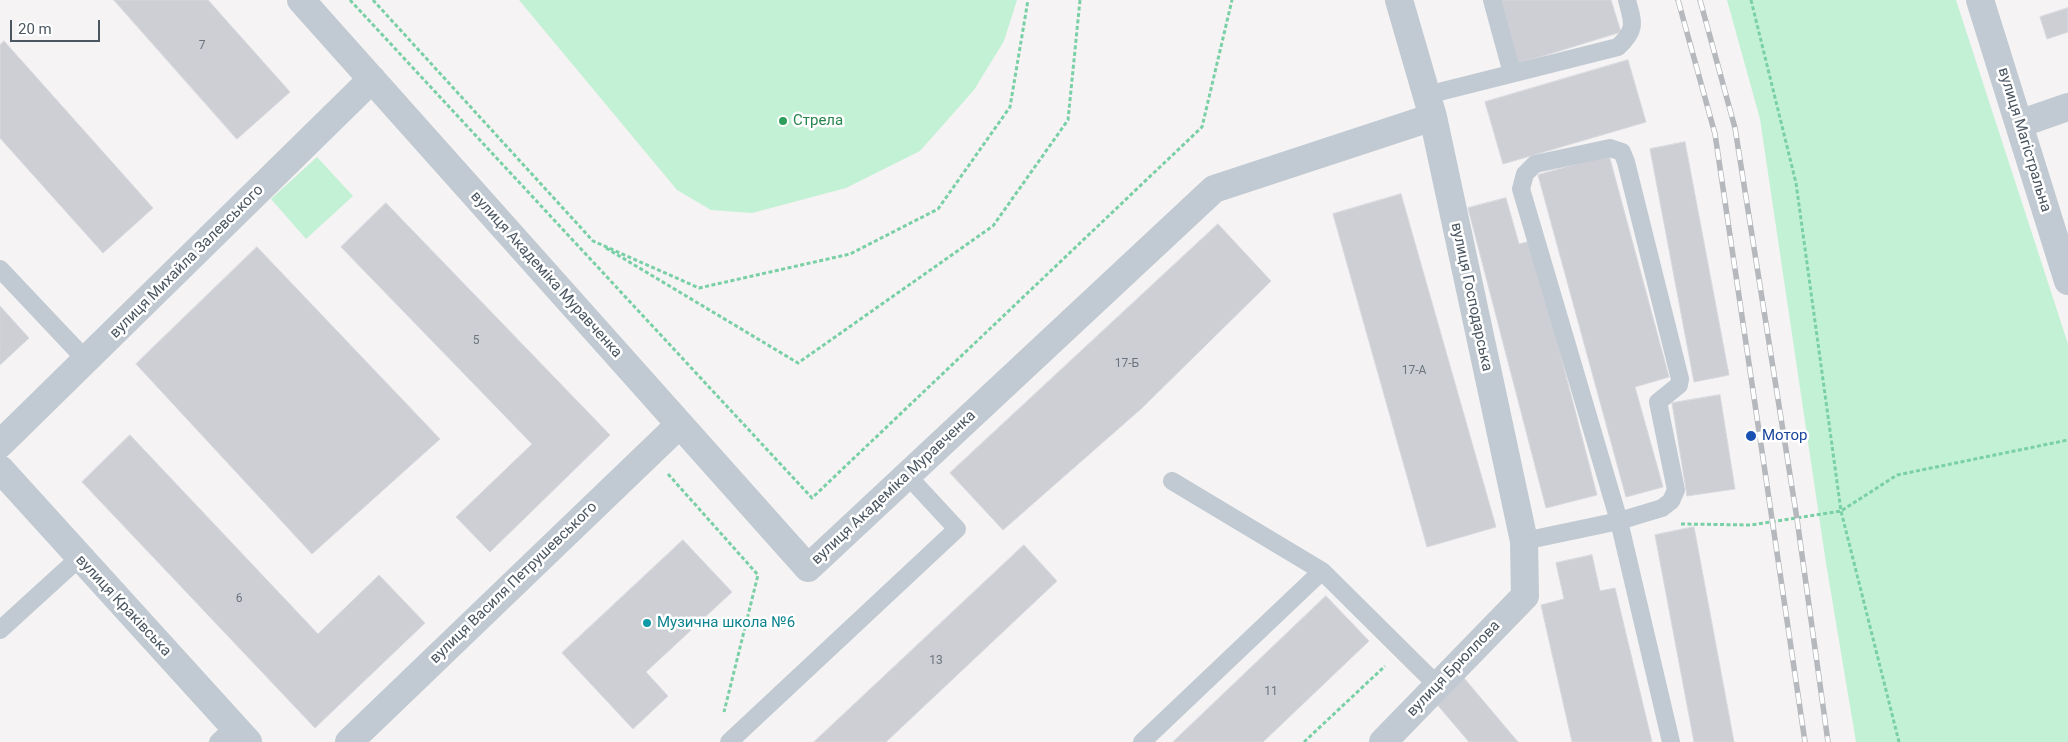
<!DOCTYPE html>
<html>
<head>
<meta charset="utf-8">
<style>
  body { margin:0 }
  #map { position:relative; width:2068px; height:742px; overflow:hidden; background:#f5f3f3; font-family:Roboto,sans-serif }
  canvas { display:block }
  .scale { position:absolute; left:10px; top:20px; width:90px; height:22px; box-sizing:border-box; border:2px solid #4a5661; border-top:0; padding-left:6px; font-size:15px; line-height:18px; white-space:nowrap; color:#4a5661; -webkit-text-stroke:4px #fff; paint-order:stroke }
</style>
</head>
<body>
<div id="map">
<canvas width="2068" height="742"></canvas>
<div class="scale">20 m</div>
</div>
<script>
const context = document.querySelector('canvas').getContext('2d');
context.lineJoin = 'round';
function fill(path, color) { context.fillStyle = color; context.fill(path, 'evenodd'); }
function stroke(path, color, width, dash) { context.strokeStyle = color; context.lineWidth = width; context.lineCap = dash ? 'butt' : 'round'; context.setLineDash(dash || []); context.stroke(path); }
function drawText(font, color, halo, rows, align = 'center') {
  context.font = font + ' Roboto,sans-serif'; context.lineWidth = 5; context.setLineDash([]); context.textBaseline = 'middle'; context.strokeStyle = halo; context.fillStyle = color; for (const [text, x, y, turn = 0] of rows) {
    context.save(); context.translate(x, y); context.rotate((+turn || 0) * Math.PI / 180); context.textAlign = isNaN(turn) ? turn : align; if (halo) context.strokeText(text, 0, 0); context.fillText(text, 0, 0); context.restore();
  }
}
fill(new Path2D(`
  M519,0H1017L1004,41L974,90L920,151L846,188L752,213L711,210L677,190Z
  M1727,0H1956L2068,344V742H1856L1826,563L1760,119Z
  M317,157L353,196L306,239L271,199Z`), '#c3f1d5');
const building = new Path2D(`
  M114,0H208L290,92L237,139Z
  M1497,0H1611L1621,32L1517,64Z
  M2068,8V32L2047,39L2040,17Z
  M4,41L153,208L103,253L0,138V45Z
  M1628,60L1646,122L1503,164L1485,102Z
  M1685,142L1729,375L1694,382L1650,149Z
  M1609,155L1669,377L1635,387L1663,487L1626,497L1538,175Z
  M1401,194L1496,527L1427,547L1333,214Z
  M1506,198L1519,244L1531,241L1597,495L1546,508L1468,208Z
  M386,203L610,435L490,552L456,517L532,444L341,247Z
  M1218,224L1271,281L1142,408L1003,530L950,473Z
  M257,247L440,439L312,554L136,364Z
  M0,306L29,338L0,365Z
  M1720,395L1735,489L1687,496L1672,403Z
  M130,435L318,634L379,575L425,623L315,728L82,482Z
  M1694,527L1734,742H1694L1655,535Z
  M683,540L732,592L646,672L668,696L633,729L562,653Z
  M1024,545L1057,581L886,742H814Z
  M1592,555L1600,591L1615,588L1652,742H1572L1541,605L1564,599L1556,563Z
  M1326,596L1369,641L1263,742H1173Z
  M1464,678L1518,742H1469L1435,702Z`);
fill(building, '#cdcfd5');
stroke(building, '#d7d9de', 1);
stroke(new Path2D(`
  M350,0L812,498L1202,127L1232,0
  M373,0L593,241L699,288L850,254L938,209L1010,107L1028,0
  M1751,0L1796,183L1841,511L1899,742
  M606,248L798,363L993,226L1068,120L1080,0
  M668,474L758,575L724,712
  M1681,524L1751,525L1841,511L1897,475L2068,440
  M1304,742L1385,666`), '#7ad0a6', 3, [4, 2.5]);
stroke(new Path2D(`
  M1492,0L1512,73
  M1427,95L1618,47C1637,29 1633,23 1627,0
  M0,269L87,361
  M1172,481L1322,571
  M1524,541L1619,521L1662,508L1671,501L1676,490L1658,402L1679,385L1680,379L1626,162L1622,152L1610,148L1535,164L1525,174L1521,189L1619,521L1622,534L1671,742
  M0,630L79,558
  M218,742L234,727
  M729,742L957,529L907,475
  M1142,742L1322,571L1438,686`), '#c1cad2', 18);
stroke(new Path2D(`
  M301,0L808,568L1214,189L1433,117
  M1980,0L2068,281
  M2019,124L2068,107
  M0,444L372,79
  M0,469L248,742
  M349,742L679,425
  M1383,742L1525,596L1524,541L1433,117L1399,0`), '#c1cad2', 28);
const rail = new Path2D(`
  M1678,0L1715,134L1805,742
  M1700,0L1735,128L1797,519L1828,742`);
stroke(rail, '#b5b8bd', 5.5);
stroke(rail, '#fff', 4, [11]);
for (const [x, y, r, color] of [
  [783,121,5,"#2e9e5b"],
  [1751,436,6,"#1a4fb4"],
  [647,623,5,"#0f9aa8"]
]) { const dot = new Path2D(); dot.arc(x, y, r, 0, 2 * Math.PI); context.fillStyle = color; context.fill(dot); stroke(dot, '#fff', 2); }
drawText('12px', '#6b747e', null, [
  ["7",202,46],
  ["5",476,341],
  ["17-Б",1127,364],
  ["17-А",1414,371],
  ["6",239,599],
  ["13",936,661],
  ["11",1271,692]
]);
drawText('15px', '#27864d', '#fff', [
  ["Стрела",793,121]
], 'left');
drawText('15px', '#4a5661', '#fff', [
  ["вулиця Магістральна",2024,140,73],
  ["вулиця Михайла Залевського",187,262,-45],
  ["вулиця Академіка Муравченка",546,275,48],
  ["вулиця Господарська",1471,297,78],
  ["вулиця Академіка Муравченка",894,488,-43],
  ["вулиця Василя Петрушевського",514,583,-44],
  ["вулиця Краківська",123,606,47],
  ["вулиця Брюллова",1454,669,-46]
]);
drawText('15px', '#164399', '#fff', [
  ["Мотор",1762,436]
], 'left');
drawText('15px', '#0d838f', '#fff', [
  ["Музична школа №6",657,623]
], 'left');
</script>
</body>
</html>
